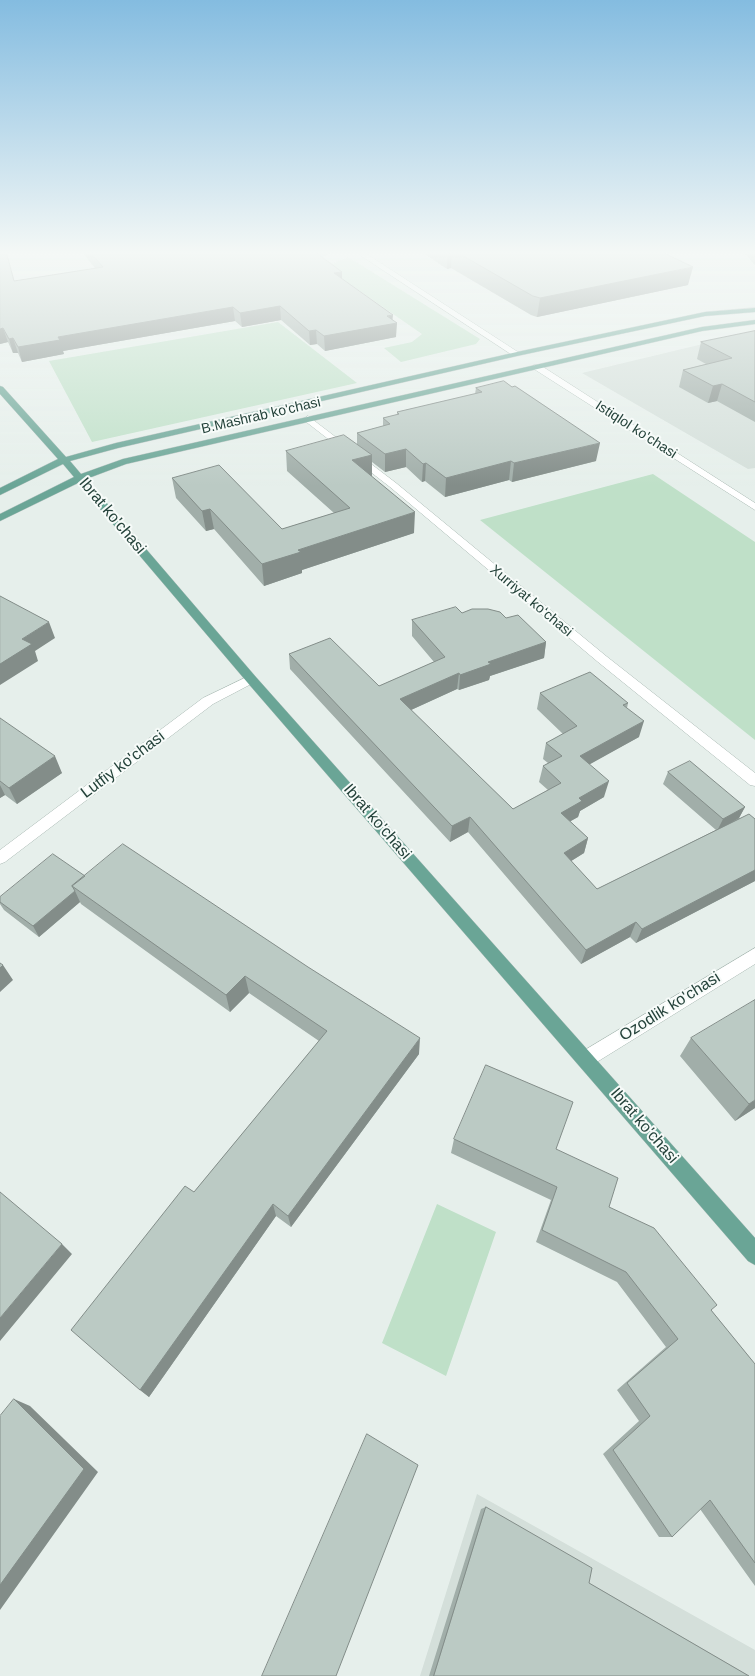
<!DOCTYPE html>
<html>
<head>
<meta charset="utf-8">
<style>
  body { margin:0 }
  canvas { display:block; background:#e6efeb }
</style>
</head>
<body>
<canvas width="755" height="1676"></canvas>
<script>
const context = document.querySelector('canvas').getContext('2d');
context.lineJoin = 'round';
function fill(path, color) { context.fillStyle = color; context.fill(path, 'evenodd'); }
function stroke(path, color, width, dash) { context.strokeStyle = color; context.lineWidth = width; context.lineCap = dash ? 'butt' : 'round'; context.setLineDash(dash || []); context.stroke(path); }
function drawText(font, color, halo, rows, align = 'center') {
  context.font = font + ' Helvetica,sans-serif'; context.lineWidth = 4; context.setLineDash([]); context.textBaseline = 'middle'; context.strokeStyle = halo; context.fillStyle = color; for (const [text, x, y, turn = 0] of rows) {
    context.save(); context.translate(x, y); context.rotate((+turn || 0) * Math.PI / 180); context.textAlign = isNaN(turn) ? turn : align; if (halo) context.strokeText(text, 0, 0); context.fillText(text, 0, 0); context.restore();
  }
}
fill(new Path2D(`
  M755,336V468L748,469L582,373L732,337Z
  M477,1494L755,1650V1676H420Z`), '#d4dfda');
fill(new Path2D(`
  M348,257L480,339L476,344L401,362L384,348L412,342L422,334L325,267Z
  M278,322L357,383L92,442L49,361Z
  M653,474L755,542V740L480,520Z
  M437,1204L496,1232L446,1376L382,1343Z`), '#bfe0c8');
fill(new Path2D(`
  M318,251H335L287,274H279L277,271L279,268Z`), '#8ec9d4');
const minor = new Path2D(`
  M354,251H362L521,354L514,356Z
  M534,365H540L755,503V510L534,369Z
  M308,416L396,483L606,656L755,773V786L750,785L598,662L390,487L305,421L304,419Z
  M251,675L257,679L255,682L213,704L5,862L0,864V850L203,698Z
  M755,948V964L592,1065L586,1068L580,1065L577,1059L580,1053Z`);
const major = new Path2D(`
  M755,308V312L705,316L517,356L118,448L70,461L81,474L123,459L702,327L755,320V324L702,331L126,464L86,479L255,676L755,1238V1265L748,1261L247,682L78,483L0,521V514L74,477L63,464L0,495V488L58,459L0,394V386L3,387L66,457L116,443L517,352L705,312Z`);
stroke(minor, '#a8b8b2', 1);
stroke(major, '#c2cac8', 1);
fill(minor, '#fff');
fill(major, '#6aa596');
fill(new Path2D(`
  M81,251H314L342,279L393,320L396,337L325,351L317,344L310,345L281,320L242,327L235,321L63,351L64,354L22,362L18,353H13L8,342L0,344L14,281L95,268Z
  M420,251H660L688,285L537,317L531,315L451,268L447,269Z
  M742,251H755V265Z
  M755,331V422L717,401L708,403L679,387L683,370L706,364L697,359L701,342Z
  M476,388L596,461L512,482L509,480L445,497L425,481L422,482L406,467L385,472L372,462V476H371L414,533L302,570V573L264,586L214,529L206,531L176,498L172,478L282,529L334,513L287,471L286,451L357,444V433L383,426V418L397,415V412L475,394Z
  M462,613L506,618L546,642L544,658L490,676L489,680L459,690L457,689L411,710L513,809L548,790L539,782L543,766L548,763L543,759L546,743L563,734L537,709L540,693L628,703L627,708L639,737L589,764L604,797L580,811L578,817L570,821L588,838L584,853L571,861L597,889L716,830L663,784L668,772L745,807L739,818L755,819V881L636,943L630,937L581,964L468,832L450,842L290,669L289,654L379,686L434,662L412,636V620Z
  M0,718L62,773L17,804L5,795L0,798Z
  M85,876L419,1054L291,1227L276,1216L149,1397L140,1390L194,1192L319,1041L249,993L230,1012L81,904L80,902L39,937L4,910L0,904V897Z
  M691,1038L755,1108L735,1121L680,1056Z
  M454,1139L556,1149L609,1207L711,1310L755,1364V1586L700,1509L672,1537H659L603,1454L639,1421L617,1390L666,1347L617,1282L536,1242L551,1200L451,1153Z
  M486,1507L589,1583L749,1676H429L481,1509Z`), '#a1aea9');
fill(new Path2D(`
  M448,251H452L451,268L447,269Z
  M693,267L688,285L537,317L540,298Z
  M342,272V285L334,273Z
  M280,306L281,320L242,327L240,313Z
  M233,307L235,321L63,351L64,354L22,362L18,347L58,337Z
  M393,315L392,324L397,323L396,337L325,351L324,336Z
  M3,328L8,342L0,344V329Z
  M316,330L317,344L310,345L309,331Z
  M13,338L18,353H13L9,339Z
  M722,384L717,401L708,403L713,386Z
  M600,443L596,461L512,482L514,463Z
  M406,449V467L385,472V454Z
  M372,455V476L352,481V460Z
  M511,461L509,480L445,497L446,478Z
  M426,463L425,481L422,482L423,464Z
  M210,509L214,529L206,531L202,511Z
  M415,512L414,533L302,570V573L264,586L262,564L298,550Z
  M49,622L55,638L35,651L38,661L0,685V664L22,639Z
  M546,642L544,658L490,676L489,680L459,690L460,675L488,662Z
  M459,673L457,689L400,715V699Z
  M644,721L639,737L576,772L580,756Z
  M55,756L62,773L17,804L9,788Z
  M609,781L604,797L580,811L578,817L557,829L561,813L579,798Z
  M0,785L5,795L0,798Z
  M745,807L739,818L717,831L723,819Z
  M470,817L468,832L450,842L452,826Z
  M588,838L584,853L560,868L564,853Z
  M755,870V881L636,943L642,929Z
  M75,891L80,902L39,937L33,926Z
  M636,922L630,937L581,964L586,950Z
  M3,965L13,980L0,992V968Z
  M245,976L249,993L230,1012L226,995Z
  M420,1038L419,1054L291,1227L288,1216Z
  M755,1100V1108L735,1121L749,1104Z
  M273,1204L276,1216L149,1397L140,1390Z
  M62,1244L72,1254L0,1341V1318Z
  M14,1399L30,1406L98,1472L0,1610V1585Z`), '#838d89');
const building = new Path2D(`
  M0,251H6L14,281L103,267L89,251H314L342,272L334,273L393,315L387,316L397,323L324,336L316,330L309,331L280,306L240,313L233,307L58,337L60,340L18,347L13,338L9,339L3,328L0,329Z
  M455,251H660L693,267L540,298L533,296Z
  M755,331V402L722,384L713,386L683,370L732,358L701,342Z
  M504,381L512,387L515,386L600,443L514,463L511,461L446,478L426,463L423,464L406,449L385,454L357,433L390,424L383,418L399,414L397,412L482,392L476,388Z
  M344,435L372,455L352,460L415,512L298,550L301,552L262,564L210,509L202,511L172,478L219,465L282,529L350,508L286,451Z
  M0,596L49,622L22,639L32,644L0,664Z
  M456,607L462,613L472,609H488L500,612L506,618L518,615L546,642L488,662L491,664L460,675L459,673L400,699L513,809L561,783L543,766L562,756L546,743L577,726L540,693L590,672L628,703L623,705L644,721L580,756L609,781L579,798L582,801L561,813L588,838L564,853L597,889L749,814L755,819V870L642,929L636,922L586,950L470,817L452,826L289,654L330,638L379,686L445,657L412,620Z
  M0,718L55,756L9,788L0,781Z
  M690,761L745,807L723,819L668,772Z
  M123,844L308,967L420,1038L288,1216L273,1204L140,1390L71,1330L185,1186L194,1192L327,1031L245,976L226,995L72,886Z
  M53,854L85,876L72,886L75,891L33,926L0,902V897Z
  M0,963L3,965L0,968Z
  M755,1000V1100L749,1104L691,1038Z
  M486,1065L573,1102L556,1149L618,1178L609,1207L654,1228L717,1305L711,1310L755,1364V1563L710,1500L672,1537L613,1450L650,1416L627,1383L678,1339L626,1272L542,1230L557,1187L454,1139Z
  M0,1192L62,1244L0,1318Z
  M14,1399L84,1469L0,1585V1416Z
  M367,1434L418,1465L336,1676H262Z
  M486,1507L592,1568L589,1583L749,1676H434Z`);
fill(building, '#bbcac4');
stroke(building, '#838d89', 1);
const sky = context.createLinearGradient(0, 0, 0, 486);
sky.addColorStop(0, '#84bce0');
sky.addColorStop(0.52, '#f4f8f6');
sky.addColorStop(1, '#f4f8f600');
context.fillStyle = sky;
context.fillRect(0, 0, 755, 486);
drawText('14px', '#24423a', '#f7fbf9', [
  ["B.Mashrab ko'chasi",261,416,-13],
  ["Istiqlol ko'chasi",636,430,33],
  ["Xurriyat ko‘chasi",531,601,40]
]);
drawText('16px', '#24423a', '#f7fbf9', [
  ["Ibrat ko'chasi",112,516,50],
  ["Lutfiy ko'chasi",123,765,-37],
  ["Ibrat ko'chasi",377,822,49],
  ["Ozodlik ko'chasi",670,1007,-32],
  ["Ibrat ko'chasi",644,1126,49]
]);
</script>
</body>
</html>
